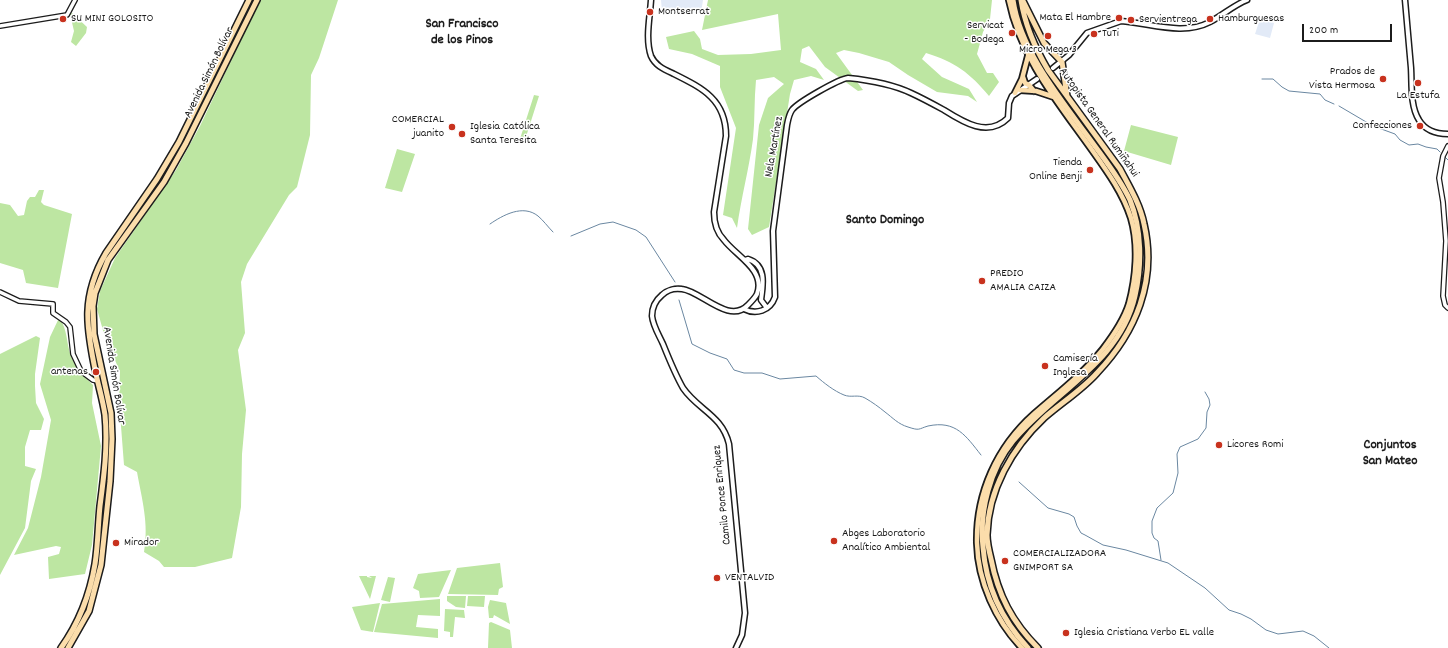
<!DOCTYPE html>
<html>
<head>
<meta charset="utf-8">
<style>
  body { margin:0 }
  #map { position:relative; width:1448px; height:648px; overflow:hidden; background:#fff; font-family:Dekko,sans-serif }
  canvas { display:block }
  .scale { position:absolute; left:1302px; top:24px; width:90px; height:18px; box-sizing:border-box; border:2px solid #1c1c1c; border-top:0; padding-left:5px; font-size:12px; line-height:14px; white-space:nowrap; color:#1c1c1c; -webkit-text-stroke:3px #fff; paint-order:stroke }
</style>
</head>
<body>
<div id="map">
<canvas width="1448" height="648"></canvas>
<div class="scale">200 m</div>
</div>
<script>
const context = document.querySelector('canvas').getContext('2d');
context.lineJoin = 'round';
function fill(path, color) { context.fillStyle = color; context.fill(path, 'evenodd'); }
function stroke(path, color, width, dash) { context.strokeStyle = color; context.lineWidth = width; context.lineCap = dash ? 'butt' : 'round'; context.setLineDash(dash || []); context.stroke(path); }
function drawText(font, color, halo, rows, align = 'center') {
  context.font = font + ' Dekko,sans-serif'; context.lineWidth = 3; context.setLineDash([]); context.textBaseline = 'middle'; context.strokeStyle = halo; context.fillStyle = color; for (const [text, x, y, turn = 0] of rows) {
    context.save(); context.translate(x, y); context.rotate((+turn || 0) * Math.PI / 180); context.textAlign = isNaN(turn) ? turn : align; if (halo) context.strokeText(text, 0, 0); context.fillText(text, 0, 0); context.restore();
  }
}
fill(new Path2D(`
  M661,0H703L701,13L662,11Z
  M1260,19L1274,23L1270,38L1255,34Z`), '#e2eaf7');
fill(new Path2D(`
  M260,0H338L319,58L311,75L310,135L297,187L289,195L247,264L241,282L245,333L238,350L246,410L242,454L241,507L232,558L195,567H164L159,561L144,552C149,523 142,500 137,472L124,465L119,400L120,372L104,334L97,309L100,291L115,258L176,170L200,126Z
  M708,0H992L990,19L983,32L977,54L987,73H993L999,82L989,96C970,73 955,62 926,53L922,59L942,77L969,89L977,102L968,96L937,92L908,75L889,62L859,53L844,50L836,53L863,90L858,91L825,67L809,46L802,49L800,62L816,69L824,80L811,76L794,80L790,94L769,227L752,235L748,229L759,125L768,98L784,84L774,77L756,80C754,100 755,120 753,139C749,169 741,198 737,228L732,218L723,215L736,128L720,87V66L692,54L669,49L666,37L694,31L700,39L702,49L718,55L751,54L781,50L778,14L702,30Z
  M72,13L87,27L86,33L76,46L71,42L74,31L70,14Z
  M534,95L539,96L524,143L519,142Z
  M1131,125L1178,137L1171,165L1124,151Z
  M397,149L415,154L402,192L385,188Z
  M39,190H44L41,202L44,205L72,214L58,288L26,283L23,270L0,263V203L10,205L18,216L24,215L27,201L30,197H35Z
  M59,318C68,329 66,343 71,356C76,368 84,376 93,385L92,403L101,446L92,545L85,574L49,579L48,557L59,554L61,547L56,546L14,555L28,528L41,477L51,420L40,384L50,337Z
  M36,336L40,338L35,374V386L36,403L44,419L41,430H30L25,447V466L36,469L31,481L25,528L0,575V354Z
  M500,563L503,587L499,589L498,595L448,594L457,568Z
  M451,570L439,597L420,598L419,591L413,588L418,574Z
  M359,576H367V577L372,578L369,576H376L370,599Z
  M388,577L395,578L390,602L381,600Z
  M447,596H466L465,608L456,607L447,601Z
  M468,596H485L484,607L467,606Z
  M440,599V616L418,615L416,627L438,629V638L374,632L382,604Z
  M490,600L506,603L510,624L494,615L493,618H489L488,607Z
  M380,603L373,632L361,630L352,607Z
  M445,609L464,610L465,618L455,617L453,637H450V632L444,631Z
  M491,622L510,630L512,648H488L489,623Z`), '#bde6a2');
stroke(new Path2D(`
  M1262,79H1273L1282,87L1289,91L1320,94L1325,100L1334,104
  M1339,106L1373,126L1395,134L1400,140L1409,145L1418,144L1426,147L1437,149L1440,152
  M1444,156L1448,160
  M490,224C503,215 523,204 538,216C543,220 548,227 553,232
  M571,236L600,224L613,222L636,230L646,237L675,282
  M679,300L692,344L710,353L727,359L734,370L744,373H762L780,379L816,376C824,383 834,391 844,395C851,398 858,394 865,398C872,402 879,407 885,412C893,418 898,424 908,427C920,431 918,429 928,426C956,420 966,436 981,455
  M1019,482L1048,508L1069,514L1074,517L1077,526L1081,533L1085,535L1103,545L1126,550L1168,563L1205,588L1229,610L1241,614L1251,619L1266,630L1278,634L1303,631L1314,636L1329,648
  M1161,560L1158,541L1154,538L1152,533V521L1157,508L1173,493L1178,473L1177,454L1180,447L1198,439L1206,428L1207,412L1210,405L1209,399L1205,392`), '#6a87a1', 1);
const tertiary = new Path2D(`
  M0,26L67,15L75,0
  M1448,146L1443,156L1439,178L1443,202L1446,241L1443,296L1445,305L1448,308
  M0,292L19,301L53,304V313L66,322L70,327L73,354L81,371L93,380L98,381`);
const secondary = new Path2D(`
  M651,0C650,17 645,39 651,56C655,65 663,69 672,73C702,88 726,99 726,136L714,212C714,222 717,233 724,240C736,256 766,270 757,294C755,298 751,302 748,305C729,325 701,291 682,289C675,288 667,290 662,295C656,300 652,308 652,316C653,326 659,335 663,344C669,359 675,374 683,388C698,410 722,415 729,444L745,613L742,635L736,648
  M1405,0C1407,23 1409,45 1411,68C1412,84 1410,106 1419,120C1425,130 1436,134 1448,134
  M1053,68L1069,55L1087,33L1121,21C1150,23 1183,36 1210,22C1223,15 1234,5 1247,0
  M745,260L748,259C767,265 763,285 761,300L767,308
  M744,309C756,315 770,311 775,297L773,231L787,125C788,120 789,114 792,110C798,102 839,79 848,78C868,80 892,84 911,93C922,98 933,104 944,110C963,122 988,138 1008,118L1009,103L1012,96L1037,79`);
const primary = new Path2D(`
  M1009,0C1021,59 1058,102 1092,150C1107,171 1123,193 1131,218C1139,245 1136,278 1129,304C1124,320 1113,336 1103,349C1083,374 1058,393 1034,414C997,447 976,493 977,543C978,582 996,621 1022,648
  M1023,77L1025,83L1029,85L1034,91
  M1020,90L1036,91L1054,97
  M1015,93L1022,79L1028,56`);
const trunk = new Path2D(`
  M1013,0C1021,55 1068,108 1100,153C1111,168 1122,183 1130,200C1142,230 1142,265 1135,296C1120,363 1053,392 1013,441C990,469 979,511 983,547C986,587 1001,619 1028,648
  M1021,0C1025,26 1035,48 1048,70L1120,169C1129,186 1140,204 1144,224C1157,281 1136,332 1097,373C1082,390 1061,403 1044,418C1012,448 988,490 987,535C987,543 989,551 991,559C998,595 1012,622 1038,648
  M1023,1L1044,43L1062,62L1067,96
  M61,648C79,623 90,594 95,564C98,545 98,525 100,506C104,476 108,445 105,415C103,401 99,388 96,374C86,327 81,296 106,253L157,179L179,142L249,0
  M68,648L89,611L101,565L110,481L112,439L111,413L94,334L93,306L95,293L108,260L164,182L186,143L257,0`);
stroke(tertiary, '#1c1c1c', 6);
stroke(secondary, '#1c1c1c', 7);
stroke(primary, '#1c1c1c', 8);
stroke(trunk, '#1c1c1c', 8);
stroke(tertiary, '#fff', 3.5);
stroke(secondary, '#fff', 4);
stroke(primary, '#fbddab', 4.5);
stroke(trunk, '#fbddab', 5);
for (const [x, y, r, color] of [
  [650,12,4,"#c8321e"],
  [1119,18,4,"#c8321e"],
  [63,19,4,"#c8321e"],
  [1210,19,4,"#c8321e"],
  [1131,20,4,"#c8321e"],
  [1012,33,4,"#c8321e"],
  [1094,34,4,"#c8321e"],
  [1048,36,4,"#c8321e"],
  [1383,79,4,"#c8321e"],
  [1418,83,4,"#c8321e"],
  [1420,126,4,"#c8321e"],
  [452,127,4,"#c8321e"],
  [462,134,4,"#c8321e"],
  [1090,170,4,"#c8321e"],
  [982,281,4,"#c8321e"],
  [1045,366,4,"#c8321e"],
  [96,372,4,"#c8321e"],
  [1219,445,4,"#c8321e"],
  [834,541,4,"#c8321e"],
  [116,543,4,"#c8321e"],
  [1005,561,4,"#c8321e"],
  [717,578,4,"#c8321e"],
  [1066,633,4,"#c8321e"]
]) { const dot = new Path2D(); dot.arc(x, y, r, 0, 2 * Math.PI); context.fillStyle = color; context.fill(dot); stroke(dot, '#fff', 1.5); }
drawText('12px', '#1c1c1c', '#fff', [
  ["Montserrat",658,12],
  ["Mata El Hambre",1111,18,"right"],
  ["SU MINI GOLOSITO",71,19],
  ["Hamburguesas",1218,19],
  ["Servientrega",1139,20],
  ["Servicat",1004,26,"right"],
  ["- Bodega",1004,40,"right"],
  ["TuTi",1102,34],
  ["Micro Mega 3",1048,50,"center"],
  ["Prados de",1375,72,"right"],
  ["Vista Hermosa",1375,86,"right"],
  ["La Estufa",1418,96,"center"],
  ["COMERCIAL",444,120,"right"],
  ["juanito",444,134,"right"],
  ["Confecciones",1412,126,"right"],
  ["Iglesia Católica",470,127],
  ["Santa Teresita",470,141],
  ["Tienda",1082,163,"right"],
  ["Online Benji",1082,177,"right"],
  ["PREDIO",990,274],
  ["AMALIA CAIZA",990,288],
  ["Camisería",1053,359],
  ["Inglesa",1053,373],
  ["antenas",88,372,"right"],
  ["Licores Romi",1227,445],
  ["Abges Laboratorio",842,534],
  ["Analítico Ambiental",842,548],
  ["Mirador",124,543],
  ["COMERCIALIZADORA",1013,554],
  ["GNIMPORT SA",1013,568],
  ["VENTALVID",725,578],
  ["Iglesia Cristiana Verbo EL valle",1074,633]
], 'left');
drawText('12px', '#1c1c1c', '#fff', [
  ["Avenida Simón Bolívar",210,73,-64],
  ["Autopista General Rumiñahui",1098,123,55],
  ["Nela Martínez",775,147,-80],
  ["Avenida Simón Bolívar",113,376,81],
  ["Camilo Ponce Enrìquez",723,495,-96]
]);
drawText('bold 14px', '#1c1c1c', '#fff', [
  ["San Francisco",462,25],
  ["de los Pinos",462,41],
  ["Santo Domingo",885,221],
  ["Conjuntos",1390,446],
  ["San Mateo",1390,462]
]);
</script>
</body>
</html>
